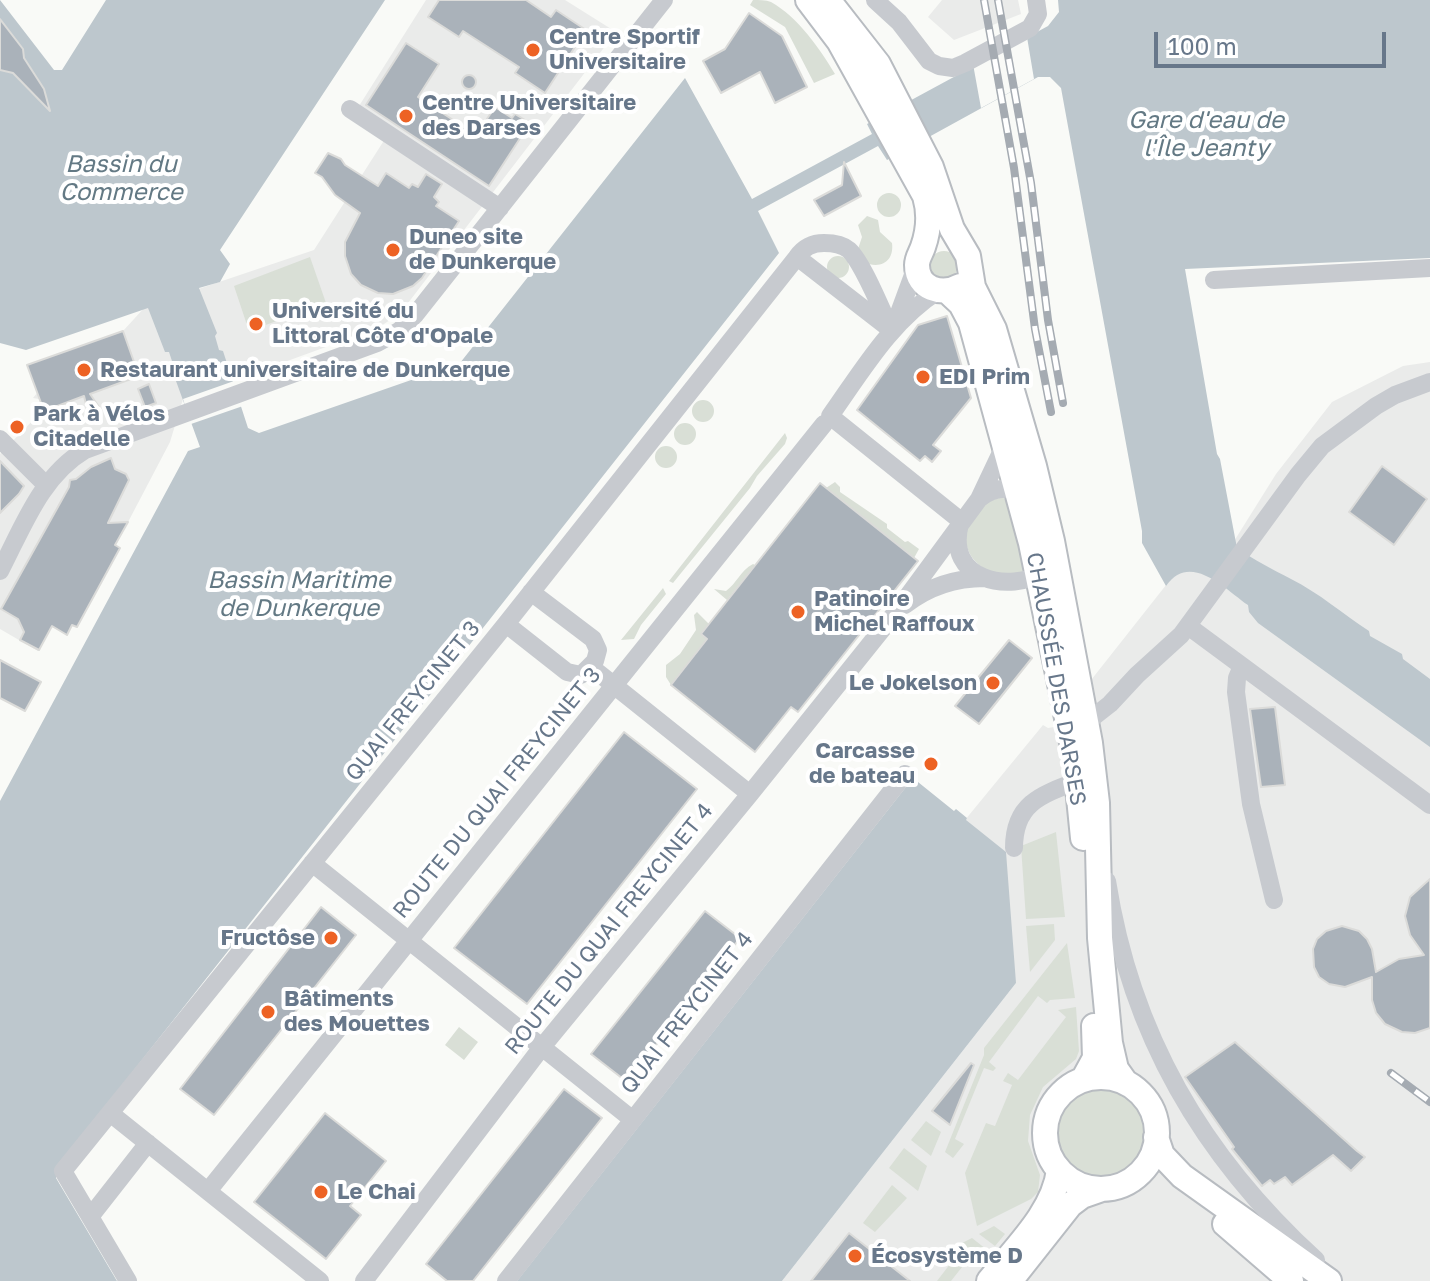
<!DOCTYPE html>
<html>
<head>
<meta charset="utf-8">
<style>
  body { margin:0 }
  #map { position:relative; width:1430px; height:1281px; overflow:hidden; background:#f9faf7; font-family:"Golos Text",sans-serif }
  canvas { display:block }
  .scale { position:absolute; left:1154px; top:32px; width:232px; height:36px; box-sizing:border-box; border:4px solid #67778a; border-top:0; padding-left:10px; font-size:24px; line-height:28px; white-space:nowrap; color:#67778a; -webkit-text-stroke:6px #fff; paint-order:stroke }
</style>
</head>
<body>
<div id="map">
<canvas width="1430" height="1281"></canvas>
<div class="scale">100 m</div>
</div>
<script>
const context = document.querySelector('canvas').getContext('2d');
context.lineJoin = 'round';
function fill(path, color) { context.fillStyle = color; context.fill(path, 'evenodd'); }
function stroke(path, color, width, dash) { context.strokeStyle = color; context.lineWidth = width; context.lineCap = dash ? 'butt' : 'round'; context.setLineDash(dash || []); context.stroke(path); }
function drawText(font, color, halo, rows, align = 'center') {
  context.font = font + ' "Golos Text",sans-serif'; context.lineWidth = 8; context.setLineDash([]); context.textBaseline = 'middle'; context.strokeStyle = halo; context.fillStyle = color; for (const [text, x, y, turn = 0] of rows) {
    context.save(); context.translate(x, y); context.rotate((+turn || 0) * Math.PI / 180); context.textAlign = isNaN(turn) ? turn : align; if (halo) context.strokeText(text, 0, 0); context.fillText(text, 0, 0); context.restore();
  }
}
fill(new Path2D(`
  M426,0H565L616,32L408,303L390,320L378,328L183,399L170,442L116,545L120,548L77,627L72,626L67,635L52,627L38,651L0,629V454L43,410L39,399L33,398L37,393L27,365L123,331L145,307L314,250L392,128L359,106Z
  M942,0H1018L1021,14L954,40L928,17Z
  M1430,362V1281H782L1016,983L965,820L1043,725L1048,728L1054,727L1170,580L1181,572L1191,570L1203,573L1211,578L1276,474L1332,402L1403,366Z`), '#eaebea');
fill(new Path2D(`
  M753,0C759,0 766,0 771,2C798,17 820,49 835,74L814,83L785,27L750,5Z
  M877 205a12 12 0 1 1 24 0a12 12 0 1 1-24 0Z
  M867,216L878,220L880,232L892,243C894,258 885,268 869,264L858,249L862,237L858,225Z
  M930 265a14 14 0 1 1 28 0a14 14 0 1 1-28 0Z
  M827 267a11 11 0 1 1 22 0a11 11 0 1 1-22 0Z
  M310,257L326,303L249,331L234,286Z
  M692 411a11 11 0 1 1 22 0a11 11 0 1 1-22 0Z
  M674 434a11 11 0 1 1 22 0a11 11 0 1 1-22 0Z
  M785,433L787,438L785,444L757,476L750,488L673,583L669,581Z
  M655 457a11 11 0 1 1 22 0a11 11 0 1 1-22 0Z
  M835,482L840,487V492L887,524V528L905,542L908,541L919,549L914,558L826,488Z
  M1003,497C1018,514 1019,549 1023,570L1021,573C1013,573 1003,575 995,573C975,568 960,547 968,527C971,518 982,508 988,501Z
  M753,564L755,565L727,600L714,589L726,591C737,583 740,571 753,564Z
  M663,588L666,594L641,625L634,639L621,640Z
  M697,612L709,624L701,634L707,639L671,685L666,677V665L680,654L696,630L694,615Z
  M1056,832L1065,917L1026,919L1021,846Z
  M1054,924L1055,940L1030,972L1026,926Z
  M1067,943L1075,998L1050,1000L1047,1003L1038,996L989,1062L996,1068L993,1071L984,1068L955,1139L964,1144L953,1158L945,1152L984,1055V1048Z
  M1076,1007L1079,1051L1076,1059L1043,1087L1030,1115L1028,1141L1040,1175L1038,1192L1031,1199L977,1226L965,1173L986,1123L995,1126L1012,1085L1003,1081L1008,1073L1018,1080L1066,1017L1058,1010Z
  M459,1027L478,1042L464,1060L445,1045Z
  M1056 1133a45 45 0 1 1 90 0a45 45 0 1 1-90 0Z
  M926,1121L941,1132L931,1156L911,1140Z
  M904,1148L927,1166L918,1191L889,1168Z
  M892,1185L907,1198L875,1232L863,1223Z
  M994,1226L1005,1234L995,1246L979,1234Z
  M972,1238L991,1253L982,1263L958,1245Z
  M957,1255L966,1262L951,1281H937Z`), '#d9dfd6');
fill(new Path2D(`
  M0,0L54,70H62L106,0H385L220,250L230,264L220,282L199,288L217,333L215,336L219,350L223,351L248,428L259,433L460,363L685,78L752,199L872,134L867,124L1048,26L1059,12L1058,0H1430V258L1185,269L1217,454L1220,459L1237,548C1254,560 1272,569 1291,579C1319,593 1343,614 1369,631L1370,636L1402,654L1403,659L1430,679V747L1258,623L1249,612L1248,605C1225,589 1190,551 1166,586L1142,543V531L1061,88L1050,77H1038L887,160L878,146L758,211L779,253L59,1165L56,1178L117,1281H0V801L188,451L200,447L172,370L174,367L169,352H165L148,308L26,350L0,343Z
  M913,778L954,811L956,809L967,818L966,820L1006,852L1016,983L782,1281H517Z`), '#bdc7cd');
fill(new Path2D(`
  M1027,37L1034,79L981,108L973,64Z
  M234,381L243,406L191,424L183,399Z`), '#f9faf7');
const building = new Path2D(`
  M439,0H526L551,17L556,10L586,30L545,93L515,73L519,67L463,31L459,37L428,17Z
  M749,13L782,36L807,87L775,103L760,72L721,93L703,61L725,49Z
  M0,19L23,49L24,58L44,89L50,111L13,73L0,70Z
  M406,43L439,64L418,97L476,135L495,107L512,118L515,114L530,123L489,186L366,105Z
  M462 82a7 7 0 1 1 14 0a7 7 0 1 1-14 0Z
  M328,153L341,159L345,165L378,186L386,173L409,188L412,184L418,187L426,174L442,184L434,197L439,202L436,206L459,221L422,278L413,286L393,294L378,293L361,285L351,274L345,256V242L360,213L335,195L322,177L315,173Z
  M844,162L861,196L824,216L814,200L842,185Z
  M947,316L971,398L933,445L941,451L932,462L925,456L920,461L857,410L918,325Z
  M123,331L139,376L90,394L99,407L98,416H89L84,396L44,411L27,365Z
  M149,384L156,403L145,407L138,389Z
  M111,458L115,469L126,474L129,480L108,523L128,522L115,545L120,548L77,627L72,625L67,635L52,626L39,650L20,640L24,632L18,619L1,609L69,487L70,480L76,479L91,467Z
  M0,461L24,486L19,494L0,513Z
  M1382,466L1427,499L1394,545L1349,512Z
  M820,483L918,561L798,712L791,707L755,752L671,685L707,639L701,634Z
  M1009,640L1032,658L979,724L955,706Z
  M0,660L41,682L25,711L0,698Z
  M1275,707L1285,785L1261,787L1250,709Z
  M624,732L697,789L527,1004L454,948Z
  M1430,879V1028L1415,1033L1402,1032L1385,1024L1376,1013L1372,1000V977L1345,987L1329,984L1319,977L1314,967L1313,949L1317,939L1326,931L1342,926L1359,931L1367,939L1372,949L1376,972L1399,959L1424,955L1410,935L1405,916L1410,897Z
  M321,907L356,935L214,1115L180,1089Z
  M705,911L740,938L627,1082L591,1054Z
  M1235,1042L1357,1151L1365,1157L1351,1171L1333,1155L1292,1185L1285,1177L1274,1184L1270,1180L1262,1186L1232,1149L1234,1147L1185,1077Z
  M971,1063L974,1065L950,1125L932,1111Z
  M564,1089L602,1118L473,1281H447L426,1264Z
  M325,1113L386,1161L350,1206L361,1215L326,1259L254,1202Z
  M849,1233L910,1281H811Z`);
fill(building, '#aab2ba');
stroke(building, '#dbdbd9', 2);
const major = new Path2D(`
  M808,0L839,41L925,196C930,213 929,230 923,247C921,253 917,258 917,265C917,289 942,296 960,286
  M828,0L878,64L931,167L952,229L968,256L973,287L994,329L1034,466L1052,541L1090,743L1097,803L1100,938L1110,1043L1116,1069L1126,1083
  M947,291L961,304L971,323L1031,543L1075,757L1083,838
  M1045 1133a56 56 0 1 1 112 0a56 56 0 1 1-112 0Z
  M1083,1080L1095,1058L1094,1026
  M1156,1137L1162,1155L1182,1176L1329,1281
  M1225,1224L1291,1281
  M989,1281C1015,1248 1054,1212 1059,1170
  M1010,1281L1070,1205L1082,1196L1102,1189`);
stroke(major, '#b8bcc1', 28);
stroke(new Path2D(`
  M875,0L899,22L929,61L939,66L953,68L965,63L1030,28L1038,14L1036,0
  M350,109L500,208
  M797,257L886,326
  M1214,280L1430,268
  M938,291C891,321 862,371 830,416L961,521
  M896,321L917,264
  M0,439L46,485
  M979,499L1005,444
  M960,524C945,579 1008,595 1046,571
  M0,571C23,527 41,476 85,450L377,343L399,331L415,315L664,0
  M905,605C928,587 956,578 985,578
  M506,624L567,672L581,675L595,661L598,650L593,639L531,592
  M1188,626L1430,805
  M1242,666L1237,678L1236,692L1251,804L1274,900
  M591,667L750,794
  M1087,722L1110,704L1137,675L1181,635L1298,475L1322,446L1376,406L1395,395L1430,382
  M1014,848C1014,804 1040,795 1078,781
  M312,863L633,1120
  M1107,881C1131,1034 1202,1156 1316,1260
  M110,1113L320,1281
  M208,1191L824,424
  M90,1217L148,1143
  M128,1281L63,1171L506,624L797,257C804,247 812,243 824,243C833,243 842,244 849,250C863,263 882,311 891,330
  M364,1281L542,1047L750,794L896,612L979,499C993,487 1008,486 1025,493
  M506,1281L905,774`), '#c7cacf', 18);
stroke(major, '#fff', 24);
const rail = new Path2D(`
  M984,0L1014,168L1035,329L1051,412
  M998,0L1031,183L1048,320L1063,403
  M1391,1073L1430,1102`);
stroke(rail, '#a5abb2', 8);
stroke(rail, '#fff', 5, [15]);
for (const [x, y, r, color] of [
  [533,50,8,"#ed6224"],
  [406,116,8,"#ed6224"],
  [393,250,8,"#ed6224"],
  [256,324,8,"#ed6224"],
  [84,370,8,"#ed6224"],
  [923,377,8,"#ed6224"],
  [17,427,8,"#ed6224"],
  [798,612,8,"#ed6224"],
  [993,683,8,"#ed6224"],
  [931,764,8,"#ed6224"],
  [331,938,8,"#ed6224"],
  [268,1012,8,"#ed6224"],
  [321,1192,8,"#ed6224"],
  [855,1256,8,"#ed6224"]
]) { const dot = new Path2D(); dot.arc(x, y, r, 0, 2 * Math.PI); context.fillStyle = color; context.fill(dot); stroke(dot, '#fff', 3); }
drawText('bold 22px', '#67778a', '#fff', [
  ["Centre Sportif",549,37],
  ["Universitaire",549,62],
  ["Centre Universitaire",422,103],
  ["des Darses",422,128],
  ["Duneo site",409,237],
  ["de Dunkerque",409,262],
  ["Université du",272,311],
  ["Littoral Côte d'Opale",272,336],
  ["Restaurant universitaire de Dunkerque",100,370],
  ["EDI Prim",939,377],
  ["Park à Vélos",33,414],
  ["Citadelle",33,439],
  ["Patinoire",814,599],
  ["Michel Raffoux",814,624],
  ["Le Jokelson",977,683,"right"],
  ["Carcasse",915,751,"right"],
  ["de bateau",915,776,"right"],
  ["Fructôse",315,938,"right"],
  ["Bâtiments",284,999],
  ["des Mouettes",284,1024],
  ["Le Chai",337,1192],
  ["Écosystème D",871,1256]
], 'left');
drawText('22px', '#67778a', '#fff', [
  ["CHAUSSÉE DES DARSES",1056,679,80],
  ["QUAI FREYCINET 3",413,701,-51],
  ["ROUTE DU QUAI FREYCINET 3",497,793,-51],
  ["ROUTE DU QUAI FREYCINET 4",609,929,-51],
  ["QUAI FREYCINET 4",687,1013,-52]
]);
drawText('italic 24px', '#637984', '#fff', [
  ["Gare d'eau de",1206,120],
  ["l'Île Jeanty",1206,148],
  ["Bassin du",121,164],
  ["Commerce",121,192],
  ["Bassin Maritime",299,580],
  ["de Dunkerque",299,608]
]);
</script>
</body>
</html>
